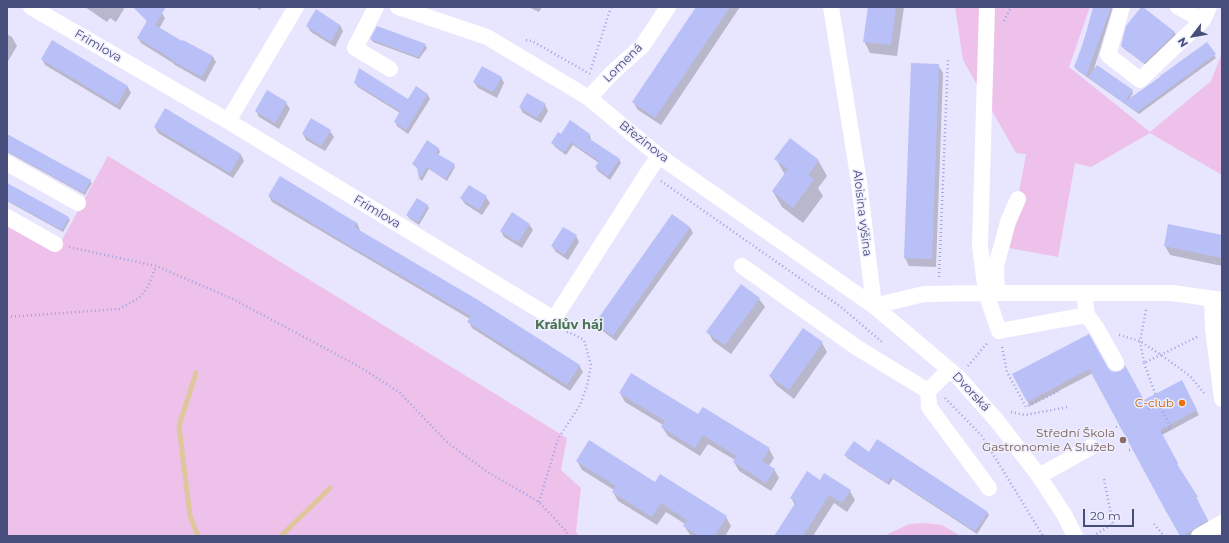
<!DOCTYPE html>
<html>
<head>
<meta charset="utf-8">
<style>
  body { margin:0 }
  #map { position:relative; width:1229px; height:543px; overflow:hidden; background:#e8e5ff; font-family:Montserrat,sans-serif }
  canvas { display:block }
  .frame { position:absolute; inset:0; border:8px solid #474e7b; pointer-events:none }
  .north { position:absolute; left:1173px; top:16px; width:40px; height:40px; -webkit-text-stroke:3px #efeeff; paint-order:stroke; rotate:238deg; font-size:11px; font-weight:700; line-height:16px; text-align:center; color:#474e7b }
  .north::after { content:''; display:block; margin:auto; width:14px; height:18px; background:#474e7b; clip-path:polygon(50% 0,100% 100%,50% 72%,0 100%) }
  .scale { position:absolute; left:1083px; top:509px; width:51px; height:18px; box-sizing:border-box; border:2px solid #474e7b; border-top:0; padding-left:5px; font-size:12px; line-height:14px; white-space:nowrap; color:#474e7b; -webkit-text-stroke:3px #efeeff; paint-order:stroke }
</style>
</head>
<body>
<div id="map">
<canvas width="1229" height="543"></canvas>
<div class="frame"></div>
<div class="north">N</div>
<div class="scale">20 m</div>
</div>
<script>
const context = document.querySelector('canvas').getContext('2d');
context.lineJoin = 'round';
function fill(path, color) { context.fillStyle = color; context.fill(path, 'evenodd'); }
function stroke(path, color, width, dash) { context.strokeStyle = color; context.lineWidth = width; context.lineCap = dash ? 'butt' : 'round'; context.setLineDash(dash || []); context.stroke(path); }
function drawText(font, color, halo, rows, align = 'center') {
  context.font = font + ' Montserrat,sans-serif'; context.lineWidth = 3; context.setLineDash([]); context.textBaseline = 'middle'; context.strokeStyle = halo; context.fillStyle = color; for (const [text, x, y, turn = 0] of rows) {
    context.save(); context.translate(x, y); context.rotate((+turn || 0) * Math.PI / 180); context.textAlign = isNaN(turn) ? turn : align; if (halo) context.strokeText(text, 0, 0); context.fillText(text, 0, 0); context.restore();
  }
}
fill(new Path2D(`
  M955,7H1090L1069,67L1150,132L1211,81L1222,53V175L1150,133L1091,167L1075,163L1058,257L1009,248L1026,154L1016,153L963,60Z
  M108,156L567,438L561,470L581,488L576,531L579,536H7V221L57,249Z
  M924,523L942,525L961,536H884L909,524Z`), '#eec1ea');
fill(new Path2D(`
  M85,7H123L124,9L116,22L110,18L107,22Z
  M150,7L162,13L165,18L159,29L182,43L183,41L213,57L216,62L205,82L175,65L173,63L141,43L138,38L147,22L145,17Z
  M255,7H262L260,10Z
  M528,7H542L539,12Z
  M698,7H740L661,125L638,110L633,102Z
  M869,7H904L897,56L870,53L864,41Z
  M1095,7H1113L1093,72L1132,90L1133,93L1129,100L1206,44L1216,58L1139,114L1077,70L1075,67Z
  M340,25L343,31L335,47L311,32L307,26Z
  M1174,32L1176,35L1146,65L1123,48L1122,46Z
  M7,34L12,37L17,46L7,63Z
  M371,39L425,45L427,48L419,59L373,42Z
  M52,42L128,87L131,93L120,110L45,65L42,59Z
  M912,64L938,65L943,73L936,267L909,266L905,258Z
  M501,77L504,83L497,98L478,88L474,82Z
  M355,83L409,100L428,95L430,99L408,134L397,126L395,122L400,113L358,87Z
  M286,103L290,109L279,129L259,117L256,111Z
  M545,105L548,111L541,123L523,113L520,107Z
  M166,110L241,155L244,161L233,178L158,133L155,127Z
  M330,131L334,137L325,151L306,140L303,134Z
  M589,134L591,138L590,140L619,159L621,163L610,180L598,171L596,168L599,163L573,145L566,155L555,147L552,143Z
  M7,135L90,181L92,183L85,195L7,152Z
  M427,142L439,149L440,152L438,155L454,165L455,167L447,181L429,169L422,181L420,179L418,169L413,164Z
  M776,159L818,160L827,176L818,188L823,196L803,223L782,207L773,192L785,175Z
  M7,184L68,218L70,220L63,232L7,201Z
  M470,186L486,197L490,203L482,215L465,204L461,198Z
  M269,196L357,223L360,230L359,231L579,365L583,372L570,391L472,328L469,322L470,319L272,202Z
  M417,199L428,206L429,208L419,225L409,218L407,215Z
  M529,224L533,230L522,248L504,237L501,231Z
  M690,227L693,233L616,341L600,329L596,323Z
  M576,236L579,242L568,260L556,252L552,246Z
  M1222,236V266L1170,255L1165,246Z
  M759,299L765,307L731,354L713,341L708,332Z
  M1088,335L1110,372L1144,402L1181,382L1199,415L1162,435L1179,468L1199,502H1198L1210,525L1193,536H1181L1093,373L1030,406L1013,375Z
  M822,343L827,352L794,399L776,385L770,376Z
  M620,393L699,416L769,449L774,458L769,466L774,469L779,478L771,491L739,471L734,462L735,460L708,444L700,456L668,436L662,427L663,425L625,402Z
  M870,453L987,512L989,515L977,534L893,479L889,485L847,458L846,455Z
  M577,461L655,483L726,517L731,526L726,535L727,536H691L684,526L685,524L666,512L657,525L618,501L613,492L614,490L582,470Z
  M821,481L850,491L855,500L847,512L834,503L813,536H776L795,505L791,498Z`), '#0003');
stroke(new Path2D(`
  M196,373L179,426L190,516L198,536
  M281,536L330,488`), '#dec79c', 5);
fill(new Path2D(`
  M133,7H166L155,25L182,41L183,40L213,56L202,77L171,60L172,59L137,38L147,21Z
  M696,7H730L655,118L632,102Z
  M868,7H896L891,45L863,42Z
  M1093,7H1111L1086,76L1074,67L1083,44Z
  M1141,7H1143L1175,32L1171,37L1144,63L1121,46L1126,26Z
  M316,9L340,25L331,42L306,26Z
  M377,26L407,37L426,44L418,57L370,39Z
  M52,40L128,86L117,105L41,59Z
  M1207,42L1216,54L1137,112L1088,77L1097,65L1133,90L1124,102L1146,87L1161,76H1160Z
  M911,63L939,64L932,259L904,258Z
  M482,66L502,77L493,92L473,82Z
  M359,68L408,99L416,86L428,94L406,130L394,122L400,111L354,83Z
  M267,90L287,102L275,123L255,111Z
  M527,93L546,104L537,118L519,107Z
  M165,108L241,154L230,173L154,127Z
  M311,118L331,130L321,146L302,134Z
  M570,120L590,134L587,137L620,159L608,176L595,167L599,161L571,142L564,152L551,143L558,132L561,134Z
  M7,134L91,180L84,193L7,151Z
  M790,138L819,160L808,175L814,179L793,208L772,191L788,169L774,159Z
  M427,140L439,148L436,153L455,164L445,179L427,167L419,180L417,167L412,164Z
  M280,176L357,223L354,227L478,300L580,365L567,385L467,322L471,316L345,243L268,196Z
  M7,183L69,217L62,230L7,200Z
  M469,185L487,196L479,210L460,198Z
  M417,198L428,205L418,222L406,215Z
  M512,212L530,224L518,242L500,231Z
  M672,214L690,227L613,336L595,323Z
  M1168,224L1222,235V258L1164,246Z
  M563,227L577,235L564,255L551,246Z
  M741,284L760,298L725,345L706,332Z
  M803,328L823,342L789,390L769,376Z
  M1089,334L1108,368L1111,371L1115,372L1120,371L1124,368L1125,365L1144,400L1182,380L1197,410L1160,430L1178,463L1177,464L1198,497H1196L1208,520L1183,536H1180L1163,506L1089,369L1027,402L1012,374Z
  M631,373L698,414L703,407L770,448L762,461L775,469L766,483L733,462L736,456L703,435L695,448L661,427L665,421L619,393Z
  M877,439L988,512L975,531L891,477L887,483L844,455L854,441L869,452Z
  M589,440L655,482L660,474L727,516L715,536H699L683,526L687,520L661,503L652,517L612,492L616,486L576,461Z
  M807,471L820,480L824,473L851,490L842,503L829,495L803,536H774L796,502L790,498Z`), '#b9c0f7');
stroke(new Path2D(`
  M1004,21L1011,7
  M526,40L532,41L590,74
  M591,69L611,7
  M661,181L841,307L882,342
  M69,247L156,266L233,299L358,366L399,392L448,443L486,471L539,502L566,531L569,536
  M939,277L948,60
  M1146,310L1140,341L1144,363L1199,336
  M7,317L119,309L139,298L148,287L156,266
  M1119,335L1140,341L1161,355L1190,376L1204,393
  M1002,347L1007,372L1026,407L1059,391
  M1144,363L1159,404L1171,428L1161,433
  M968,366L988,342
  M945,398L982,436L1043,536
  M1148,409L1159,404
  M1011,412L1025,415L1068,407
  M1116,427L1120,425
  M1129,450L1133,449
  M539,502L558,439L580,405L587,386L591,365L584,340L573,334L564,331
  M1154,524L1164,536
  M1093,536L1113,524L1104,479`), '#9ca3dd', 2.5, [1, 3]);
stroke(new Path2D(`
  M31,7L228,121L554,319L648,172L659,156
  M376,7L355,48L390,69
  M398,7L487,37L589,98L659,156L874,306L958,377L998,422L1039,476L1065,516L1075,536
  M831,7L859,182L874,306
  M987,7L980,246L986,293L999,331L1087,315L1084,293
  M1122,7L1108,55L1140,80L1203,20L1209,7
  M1178,7L1203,20
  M589,98L612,73L643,45L668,7
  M228,121L296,7
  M7,163L78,203
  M7,217L55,244
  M742,266L856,347L928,391
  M997,293L996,266L1008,222L1018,199
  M1212,299L1213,329L1222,399
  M874,306L924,294L986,293H1172L1222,300
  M1087,315L1097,329L1116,363
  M928,391L929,407L989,488
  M928,391L949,370
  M1039,476L1091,447
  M1199,536L1222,523`), '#fff', 16);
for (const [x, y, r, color] of [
  [1182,403,4,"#e8710a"],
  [1123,440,4,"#8d6e63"]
]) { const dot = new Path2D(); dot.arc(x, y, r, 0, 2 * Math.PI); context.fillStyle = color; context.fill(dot); stroke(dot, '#efeeff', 1.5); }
drawText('12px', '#474e7b', '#efeeff', [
  ["Frimlova",98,46,30],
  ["Lomená",623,63,-45],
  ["Březinova",644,142,38],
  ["Frimlova",377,212,31],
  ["Aloisina výšina",862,213,83],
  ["Dvorská",971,392,47]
]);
drawText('12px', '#c56008', '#efeeff', [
  ["C-club",1174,403]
], 'right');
drawText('12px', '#785e54', '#efeeff', [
  ["Střední Škola",1115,433],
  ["Gastronomie A Služeb",1115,447]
], 'right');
drawText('bold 13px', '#4a7451', '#efeeff', [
  ["Králův háj",569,325]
]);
</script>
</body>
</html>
